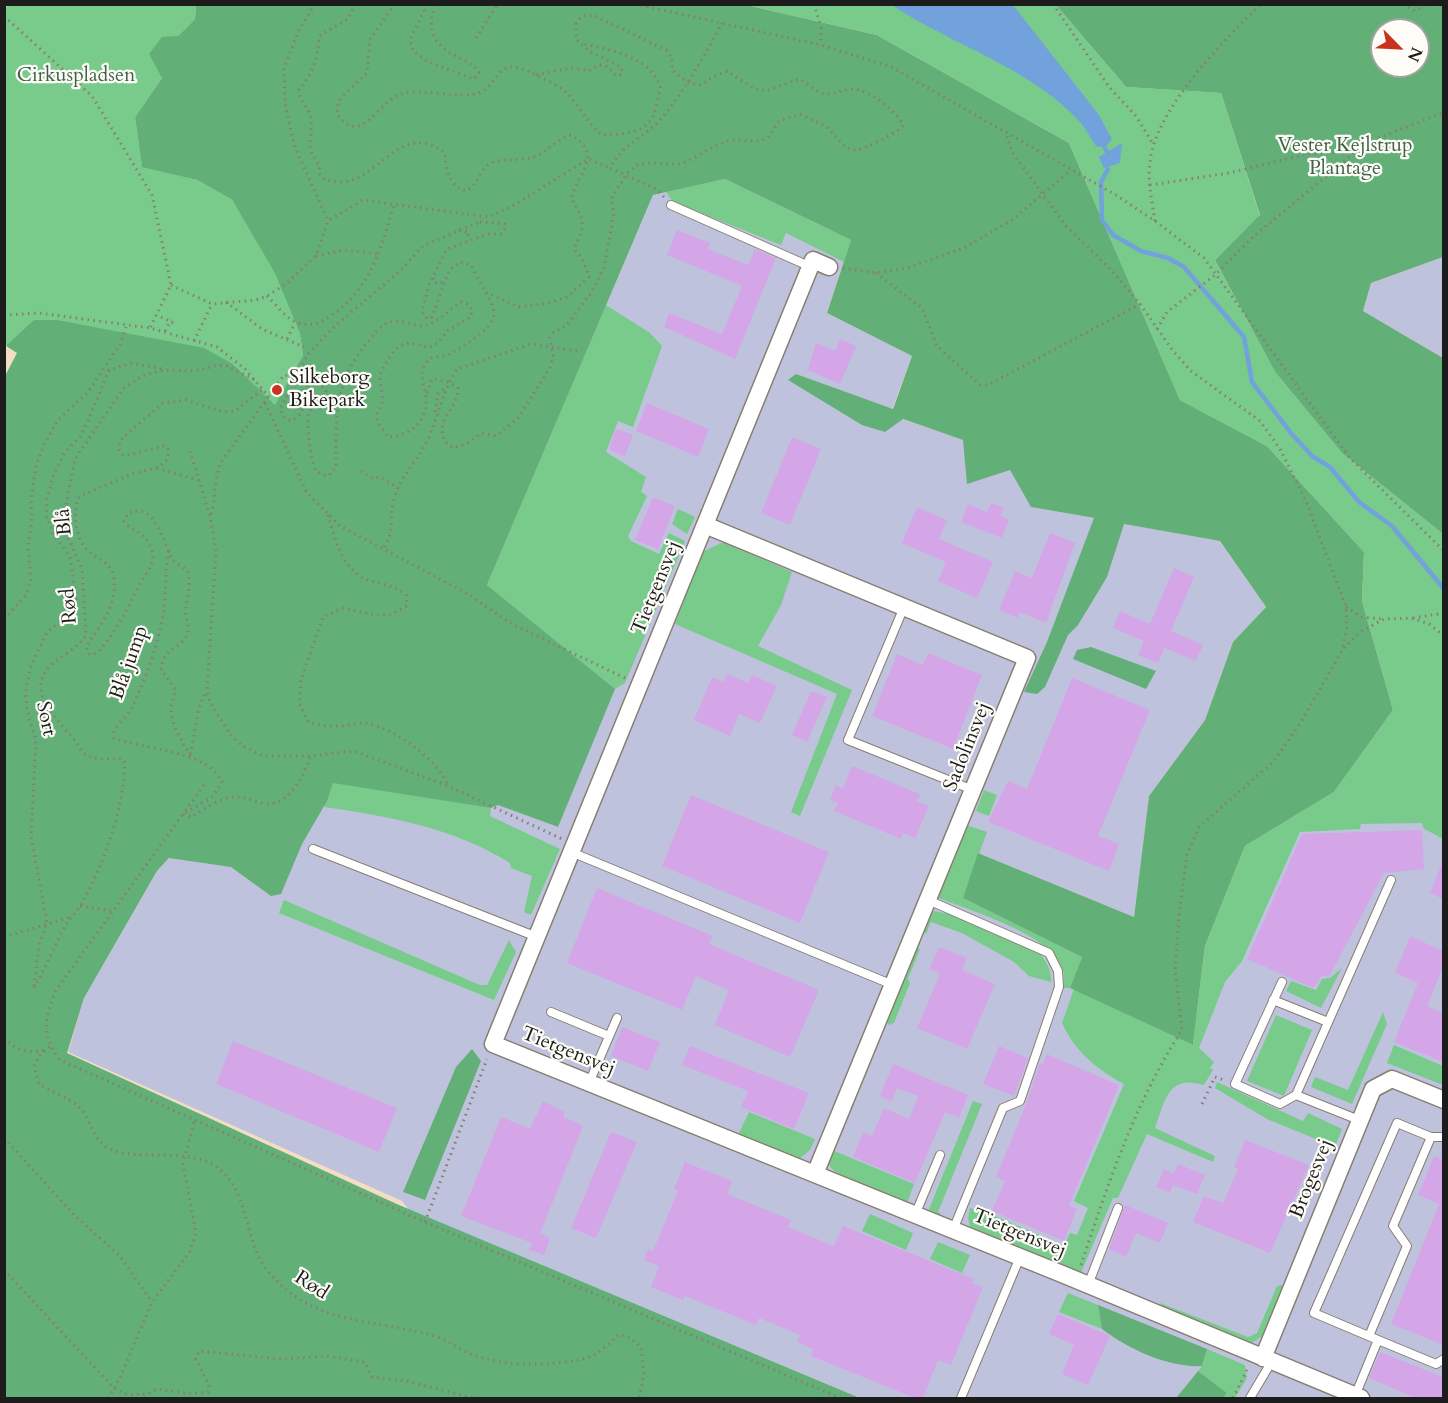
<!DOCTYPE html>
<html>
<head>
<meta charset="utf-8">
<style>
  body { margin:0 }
  #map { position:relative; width:1448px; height:1403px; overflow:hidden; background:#f4dec3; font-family:Cardo,serif }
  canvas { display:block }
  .frame { position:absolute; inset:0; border:6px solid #1c1c1c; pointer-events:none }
  .north { position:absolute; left:1370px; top:18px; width:60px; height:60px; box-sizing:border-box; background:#fdfcf7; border:2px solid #a3a29f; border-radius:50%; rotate:114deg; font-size:16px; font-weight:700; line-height:24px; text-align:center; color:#1c1c1c }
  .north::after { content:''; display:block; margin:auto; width:21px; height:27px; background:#c8321e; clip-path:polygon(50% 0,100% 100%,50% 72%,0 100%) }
</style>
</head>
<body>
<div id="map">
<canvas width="1448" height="1403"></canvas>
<div class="frame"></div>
<div class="north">N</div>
</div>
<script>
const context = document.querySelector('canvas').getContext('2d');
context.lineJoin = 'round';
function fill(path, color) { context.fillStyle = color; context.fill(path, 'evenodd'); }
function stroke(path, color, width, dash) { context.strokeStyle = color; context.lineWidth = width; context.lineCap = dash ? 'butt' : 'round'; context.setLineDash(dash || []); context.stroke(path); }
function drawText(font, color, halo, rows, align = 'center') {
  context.font = font + ' Cardo,serif'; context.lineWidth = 4.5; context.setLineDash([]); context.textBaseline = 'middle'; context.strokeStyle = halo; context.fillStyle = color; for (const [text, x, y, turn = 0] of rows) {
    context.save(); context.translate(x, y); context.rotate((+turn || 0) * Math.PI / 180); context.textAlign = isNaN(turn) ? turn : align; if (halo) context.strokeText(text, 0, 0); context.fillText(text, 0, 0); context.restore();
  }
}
fill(new Path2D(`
  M725,179L851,240L827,313L912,356L890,415L964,440L1010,470L1032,507L1220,541L1266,607L1233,642L1205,720L1149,796L1134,917L978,853L1082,957L1071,988L1193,1045L1245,846L1443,781V1398H1223L1227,1394L1198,1371L1176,1398H860L475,1237L421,1225L402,1201L68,1052L84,998L157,871L243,781L394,766L558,827L487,585L653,195Z
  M1443,257V358L1363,311L1371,283Z`), '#bfc2dd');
fill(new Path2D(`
  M9,4L196,5L195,19L178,36L162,78L135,117L142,166L197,180L232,200L276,273L300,334L303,355L275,406L233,364L5,345L4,9Z
  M746,5H1056L1126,87L1221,93L1260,216L1215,260L1275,372L1342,453L1443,534V839L1423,828L1422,823L1361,824L1360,829L1300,832L1242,961L1225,982L1199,1048L1214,1062L1210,1068L1213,1070L1204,1085C1168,1074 1165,1100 1155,1128L1215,1156L1213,1162L1147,1134L1118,1198H1113L1080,1275L970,1228L968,1218L970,1208L997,1217L1064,1246L1070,1233L1077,1235L1088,1208L1074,1201L1124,1084C1097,1070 1074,1050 1062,1023L1074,989L1193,1045L1205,946L1245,846L1334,792L1393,710L1362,601L1364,552L1267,446L1180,400L1069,143L877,35Z
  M725,179L851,240L844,262L786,233L781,245L673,202L666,192Z
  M606,305L650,333L662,346L633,427L618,421L606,452L646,477L641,492L647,496L628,536L631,541L659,554L669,533L685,541L625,683L615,689L487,585Z
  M678,509L695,517L687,534L672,524Z
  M723,542L792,572L781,605L758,646L852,690L800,816L791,812L837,694L675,624L702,552Z
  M333,782L491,808L490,816L560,849L531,915L524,912L532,876L511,868L510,863C454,828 388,816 324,807Z
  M984,790L997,795L989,816L976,811Z
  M966,825L987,832L963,898L1082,957L1070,988H1064C1064,980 1065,973 1061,965C1044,932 973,912 939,898L937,892Z
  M284,900L480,985H487L509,940L516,952L494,1000L279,913Z
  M934,911L965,917L1034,948C1044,957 1052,968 1051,982L1029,976L1014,962L962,933L931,922L926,934L921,930Z
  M915,947L920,949L908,979L910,983L894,1023L889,1025L886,1021Z
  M1342,968L1321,1008L1286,991L1291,981L1316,990L1322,979L1330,978Z
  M1383,1012L1387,1024L1352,1104L1311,1087L1315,1077L1348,1090Z
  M1276,1015L1312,1030L1284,1096L1247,1081Z
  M1394,1045L1443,1066V1085L1387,1063Z
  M1217,1082L1303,1121L1308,1113L1342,1129L1335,1147L1267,1119L1215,1088Z
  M973,1101L982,1104L938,1212L941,1214L939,1218L927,1214Z
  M749,1112L815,1139L810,1150L798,1160L738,1135Z
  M832,1150L914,1184L906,1206L841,1179L829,1165Z
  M870,1214L913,1233L906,1250L862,1231Z
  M938,1242L970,1255L962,1273L930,1259Z
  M1283,1285C1276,1305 1271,1340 1248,1343L1162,1310L1160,1303L1248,1337L1257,1333L1277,1286Z
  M1068,1293L1098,1305L1102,1329L1059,1312Z
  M1207,1349L1245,1365L1247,1378L1235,1398H1223L1227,1393L1198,1371L1202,1366Z`), '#79cb8c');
fill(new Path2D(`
  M746,5L877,35L1069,143L1180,400L1267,446L1364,552L1362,601L1393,710L1334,792L1245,846L1205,946L1193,1045L1070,988L1082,957L963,898L978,853L1134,917L1149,796L1205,720L1233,642L1266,607L1220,541L1124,524L1107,577L1078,625L1068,635L1045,687L1037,694L1024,692L1047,642L1094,518L1031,507L1010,470L967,484L963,440L903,419L885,432L862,425L788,380L796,374L893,409L912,356L827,313L851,240L725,179L653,195L487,585L615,689L558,827L498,805L491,808L333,783L327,801L302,844L281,894L271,896L231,867L169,858L157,871L84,998L67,1053L399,1205L860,1398H5L4,378L17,353L6,346L34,320H57L204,348L233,364L275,405L303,355L300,334L275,273L232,200L197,180L142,167L135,117L162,78L149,54L162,37L178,36L195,19L196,5Z
  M1056,5H1443V257L1371,283L1363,311L1443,358V534L1342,453L1275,372L1215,260L1260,215L1221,93L1126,87ZM1382,30H1418V66H1382Z
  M1091,647L1156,671L1146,689L1073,659L1077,650Z
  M472,1049L481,1061L425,1200L403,1192L456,1067Z
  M1098,1305L1207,1349L1202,1366C1169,1368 1128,1349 1102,1329Z
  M1198,1371L1227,1393L1223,1398H1176Z`), '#62af78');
fill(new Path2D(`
  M892,5H1013L1099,115L1112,139L1105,148L1096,146C1090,137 1085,127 1077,119C1030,68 950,44 892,5Z
  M1122,143L1120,163L1104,168L1099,157Z`), '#71a2dc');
stroke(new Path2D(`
  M1105,148L1107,152
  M1108,169L1101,182L1102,220L1113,235L1141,251L1168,258L1184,267L1244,337L1252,382L1291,433L1312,456L1330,467L1359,502L1392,526L1444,589`), '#71a2dc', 4.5);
fill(new Path2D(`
  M677,230L710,243L707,249L748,265L755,249L776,258L735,359L664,327L669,313L722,334L742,286L667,255Z
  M840,339L856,346L840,384L808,370L816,343L835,351Z
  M647,403L709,429L698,457L636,431Z
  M616,429L633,435L625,456L609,450Z
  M792,437L821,449L790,525L761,513Z
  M653,497L675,506L658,549L635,540Z
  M991,503L1004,508L1001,516L1009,520L1002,538L961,522L968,504L987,512Z
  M917,507L947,520L939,539L993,562L977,598L938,581L946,562L902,543Z
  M1050,533L1075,543L1046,623L1020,612L1018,618L999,610L1015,571L1032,578Z
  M1174,568L1194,577L1171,631L1203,645L1196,661L1164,648L1158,663L1138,655L1144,641L1113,628L1120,611L1150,624Z
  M928,653L982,675L953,749L872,716L897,654L923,665Z
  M727,674L748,683L752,675L777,686L760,723L739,714L730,736L694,720L712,677L724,682Z
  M1072,678L1150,710L1098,836L1119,844L1109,871L988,822L1008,781L1027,789Z
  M811,691L827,697L807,742L792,735Z
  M852,766L920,794L917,801L929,806L915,838L903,833L901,839L834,811L838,803L830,800L836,785L843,788Z
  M691,795L829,852L800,923L662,866Z
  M1422,830L1424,869L1384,873L1329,977L1322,975L1314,988L1247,959L1302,834Z
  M1443,861V899L1430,893Z
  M597,888L713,936L709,944L819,990L790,1057L715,1025L729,990L696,976L682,1010L567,963Z
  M1410,936L1443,951V967L1427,1006L1443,1013V1062L1394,1042L1418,983L1395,973Z
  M939,947L967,958L962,970L995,984L967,1049L917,1028L940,974L929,969Z
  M622,1027L660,1042L648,1071L611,1056Z
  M233,1041L397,1108L379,1152L216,1084Z
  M690,1046L809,1093L794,1129L741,1107L748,1091L682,1065Z
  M999,1046L1028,1058L1014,1096L983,1084Z
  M1047,1054L1119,1085L1069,1206L1077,1209L1064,1241L992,1211L1005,1181L996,1177L1027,1102L1040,1063L1043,1064Z
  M893,1064L968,1095L959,1118L945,1112L915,1183L853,1157L863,1132L872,1136L884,1108L909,1119L918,1096L897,1088L892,1101L880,1096Z
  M543,1101L564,1112V1117L583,1126L540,1234L550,1238L544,1255L529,1250L532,1243L461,1216L501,1117L530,1129Z
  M611,1132L637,1142L596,1238L571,1228Z
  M1245,1140L1309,1165L1270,1253L1193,1222L1204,1196L1223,1203L1238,1169L1234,1168Z
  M1434,1156L1443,1160V1345L1391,1324L1439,1204L1418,1195Z
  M685,1162L732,1181L727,1194L791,1220L788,1227L834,1246L843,1226L974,1279L972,1283L983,1287L951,1365L938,1360L923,1398H915L811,1356L813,1349L797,1342L800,1335L759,1318L756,1325L685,1296L683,1300L651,1287L659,1266L644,1260L648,1249L653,1251L678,1191L674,1189Z
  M1178,1164L1205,1175L1197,1194L1173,1185L1170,1193L1156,1187L1164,1169L1174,1174Z
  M1125,1205L1168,1223L1160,1243L1136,1233L1126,1257L1109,1249Z
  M1058,1314L1110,1336L1088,1385L1062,1374L1074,1345L1049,1334Z
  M1380,1352L1443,1377V1398H1416L1369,1378Z`), '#d4a6e7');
const lane = new Path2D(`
  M671,205L811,267
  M904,607L848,740L973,790
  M313,849L537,937
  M571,852L893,985
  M928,900L1049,953L1058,971L1059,987L1020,1101L1003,1108L953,1230
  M1282,982L1235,1084L1280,1104L1296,1095
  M1273,1000L1328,1022
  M551,1012L609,1036
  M589,1083L617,1018
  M1359,1120L1296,1095L1391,880
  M915,1215L940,1155
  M1088,1285L1118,1208
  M1369,1336L1407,1246L1393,1226L1431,1137
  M1378,1340L1314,1313L1397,1123L1431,1137H1444
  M1355,1396L1378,1340L1436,1364L1444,1359
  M961,1398L1020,1257
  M1250,1398L1272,1361`);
const street = new Path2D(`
  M829,267L813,260L493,1044L1062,1274L1361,1398
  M705,525L1027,658L815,1174
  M1263,1358L1373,1089L1392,1079L1444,1100`);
stroke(lane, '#887d70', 10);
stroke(street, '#887d70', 19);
stroke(new Path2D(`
  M315,4L299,30L284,68L285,104L295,147L328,221
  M355,4L348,19L319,36C318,58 313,73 299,90C299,101 305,103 309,112C317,130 301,146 319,164L320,175L325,180C332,181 342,183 349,181C384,171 403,122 445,153C446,169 448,186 466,191C478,186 479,169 491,163C504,158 521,161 534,157C544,154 555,140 571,135C604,154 579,172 571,198C585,223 586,222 574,249L582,258L589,277L567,297L549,303L519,307L485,292
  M395,4L370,39L367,73L342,97L338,104L337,114C360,147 377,105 398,95C421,86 460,101 481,92C496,85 497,65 515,67C526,69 561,86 568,94C579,107 588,122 600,134C615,136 646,134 653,116C656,108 659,96 660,87C652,58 610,49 584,44
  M422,4L424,11L410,40L413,51L428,62L474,79L479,72C469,55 433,57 431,23C431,17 435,11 434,4
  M635,4L821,45L891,67L1116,195L1155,221L1204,258L1349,457L1444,551
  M814,4L821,27V45
  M1053,4L1109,87L1136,116L1153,144
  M1403,4L1415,11L1426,4
  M4,16L92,96L152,195L171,285L150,328
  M476,38L498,4
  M1007,136L1012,152L1066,226L1113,272L1140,304L1173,351L1191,371L1260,421L1280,449L1306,501L1346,607L1347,627L1343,647
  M1150,185L1229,173L1307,154L1355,151
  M664,197L656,189L610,168C624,143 637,142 656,124C680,100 706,53 722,23
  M1155,221C1152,201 1147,181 1150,161C1156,109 1224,40 1261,4
  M480,222L505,224V229L501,234H488L447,249L429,284L422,312L427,319L432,317L449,270L460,262L471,265C476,278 495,303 494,314C493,330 464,345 452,353C444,358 432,354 427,362C417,375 425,383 426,397C428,422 411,435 388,437L377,421V413C388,399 379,389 380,374C393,351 399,335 428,348L438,343L448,330L471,317L472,310L468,304L461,302C449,309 436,325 422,326C411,326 402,318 390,322C380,325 373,335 367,343C333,383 336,420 336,468L328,476C324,475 319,474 316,470C311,462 305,421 309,413C313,404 323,401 326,391L319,382L308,386C305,399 305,415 291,421L285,418L280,409L308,354L336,325L400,271L424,245Z
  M459,230L469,233L466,239
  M316,256L344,250L378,254
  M843,268L876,273L907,268L964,248L1012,220L1070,171
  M876,273L922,308L937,346L980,385H988L1140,304
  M433,278L434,283L443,282
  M171,285L212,304L256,300L267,296L287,283L316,256L328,221L363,200L488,217L511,207L588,159L610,168
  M267,296C275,303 287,320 298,323C313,327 320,323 332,315C370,289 382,247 394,204
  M226,302L262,329L304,347
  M4,315L39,313L150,328L217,347L245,369L269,397
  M161,317L175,324
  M1157,329L1167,312L1215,275L1255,235L1357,151L1379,138L1444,112
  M165,331L171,320
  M287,339L295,323
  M194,341L212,304
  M427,393L432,379L448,382L458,388C459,411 434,416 445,442L453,448L466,444L482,433L496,436L518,418L550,368L553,356L550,338L553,333L567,325L591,293L604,268L614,213L611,199L626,175L636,165L652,163L682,164L715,146L731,140L761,141L768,137L779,121L800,114L827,127L846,148L857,150C866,148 900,132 903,125C897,111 870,91 855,89C846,88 836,94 827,94C816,94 809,83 799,79L766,91L755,89L727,71L712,77L701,85L687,82L672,70V58L666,50L593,15L582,16L576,24V39L589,51L621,67L622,74L617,76L606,66L599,65L589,71L571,68L535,75
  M265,403L307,493L340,526L468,594L510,623L627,679
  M435,412L438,394L446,387
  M190,451L210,516L216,551L207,691L210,702L232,737L243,746L263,756H310L354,751L446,785L562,839
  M157,468L201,481
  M361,471L373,479L379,477L399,488
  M211,514C216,497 214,478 221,462L284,375L295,377
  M328,515C335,540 343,573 371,581C385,585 396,586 406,595L407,606L390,615H376L342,608L323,617L301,680L299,703L309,723C318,724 328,727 337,726C348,726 360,721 370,724C399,731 437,760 449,786
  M384,547C395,530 389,521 393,503C400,473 419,461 429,437C439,414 443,390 457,369L531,344L577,351
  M169,551C164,573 167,594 163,616C157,648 145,681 131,709C126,718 118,723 114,731V738C140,749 212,751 222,783L212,797L183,814L56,990C45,1019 40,1033 60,1060L425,1222L840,1398
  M1346,607L1362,617L1383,619
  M1413,618L1444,613
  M4,619L26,595L31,580L28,548L32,517L31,501L36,465L44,445L58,420L88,392L121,343L126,327
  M190,754C196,734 195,708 207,691
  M190,756C178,732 164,718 176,690L161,670C163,651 172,651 182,642C195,630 183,618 186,606C188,596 190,584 189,574C185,566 176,565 172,558C162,542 156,501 128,513L124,521C133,534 146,530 152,551C156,566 143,577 137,589C125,613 115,634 97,653L90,655L86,647C100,626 117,606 114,579C112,561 96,559 86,549C76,539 71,507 80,496L132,474L157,468L168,459V449L164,446L129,455H123L118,448L123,437L163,403L186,400L223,412L235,411L263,389
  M204,785L183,814L191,817C205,809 221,796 238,797C248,797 259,804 269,804C291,803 304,774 310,757
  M80,906L112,911
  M4,937L71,917
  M34,986L39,946L47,922L31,837L36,739L29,719L25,695L31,666L47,632L72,612L77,603L70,557L54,535L46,516L47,498L54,474L65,452L80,437L88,421L109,370L132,363L162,369
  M34,988C45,969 53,949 63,930C68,920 76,913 82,903C104,864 124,807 125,763L122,759C111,758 95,761 85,754C81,752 80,747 77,743C64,726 32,700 43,676C51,658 77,652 86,635L82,569L64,528V515L75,459L123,389L142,376L163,370L195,371L218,365L227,366L255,380
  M4,1038C15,1050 31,1055 46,1049
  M50,1047L39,1056L34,1067L39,1084C51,1092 69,1098 78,1106C91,1118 93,1142 110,1149C135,1161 183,1148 212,1164C251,1186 242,1239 267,1270C313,1327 372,1318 435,1336C449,1341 462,1351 476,1356C509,1367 549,1366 583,1359C599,1356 608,1343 620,1334L630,1338L641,1347L644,1374L639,1398
  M1202,1104L1215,1077L1224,1080
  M4,1138L76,1217L120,1256L152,1302
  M425,1222L487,1059
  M1081,1265C1108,1184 1135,1102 1182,1030L1175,970L1179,915L1187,855L1199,827L1274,761L1301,722L1343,649L1360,632L1384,619L1412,618L1429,624L1444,636
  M4,1270L114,1388L128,1395L148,1394L157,1389L192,1394L208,1392L209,1386L196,1359L199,1351L281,1359L327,1356L365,1362L372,1377L407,1381L473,1398
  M108,1398L120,1378L152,1302L190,1251L196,1233L183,1164L194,1122
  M1233,1398L1248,1368`), '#887d70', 3, [1.5, 4.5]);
stroke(lane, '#fff', 8);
stroke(street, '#fff', 16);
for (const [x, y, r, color] of [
  [277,390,6,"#c8321e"]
]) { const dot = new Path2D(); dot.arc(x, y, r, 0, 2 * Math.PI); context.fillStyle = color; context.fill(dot); stroke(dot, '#fdfcf7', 2); }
drawText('20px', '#416249', '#fdfcf7', [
  ["Cirkuspladsen",76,76],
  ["Vester Kejlstrup",1345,146],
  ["Plantage",1345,169]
]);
drawText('20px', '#1c1c1c', '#fdfcf7', [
  ["Silkeborg",289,378],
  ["Bikepark",289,401]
], 'left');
drawText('20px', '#1c1c1c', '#fdfcf7', [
  ["Blå",65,522,-95],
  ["Tietgensvej",657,588,-68],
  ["Rød",70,606,-94],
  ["Blå jump",130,663,-70],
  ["Sort",45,719,78],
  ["Sadolinsvej",968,747,-68],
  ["Tietgensvej",568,1052,22],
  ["Brogesvej",1312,1179,-68],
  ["Tietgensvej",1019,1234,22],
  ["Rød",311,1286,33]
]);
</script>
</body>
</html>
